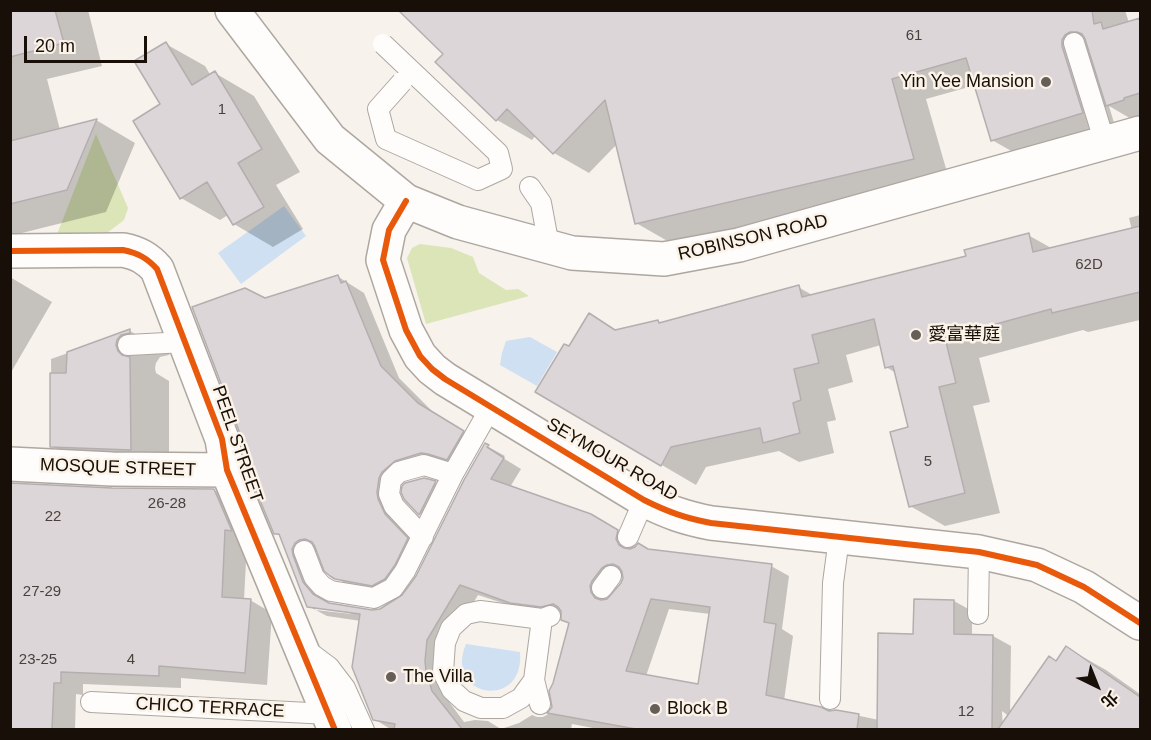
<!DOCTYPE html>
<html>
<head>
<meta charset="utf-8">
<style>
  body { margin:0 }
  #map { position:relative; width:1151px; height:740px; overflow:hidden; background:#f7f2ec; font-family:Helvetica,"Noto Sans TC",sans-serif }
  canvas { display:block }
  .frame { position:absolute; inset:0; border:12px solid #181008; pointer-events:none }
  .north { position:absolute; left:1067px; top:656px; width:60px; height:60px; -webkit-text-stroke:4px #fbf2e8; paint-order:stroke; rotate:137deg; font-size:16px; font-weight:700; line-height:24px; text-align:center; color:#181008 }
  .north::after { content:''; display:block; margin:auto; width:21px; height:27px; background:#181008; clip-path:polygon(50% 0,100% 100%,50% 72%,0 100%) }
  .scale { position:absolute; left:24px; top:36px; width:123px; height:27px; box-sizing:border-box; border:3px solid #181008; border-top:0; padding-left:8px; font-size:18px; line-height:21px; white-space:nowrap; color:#181008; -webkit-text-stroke:4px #fbf2e8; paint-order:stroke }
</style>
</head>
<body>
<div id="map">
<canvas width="1151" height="740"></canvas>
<div class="frame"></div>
<div class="north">北</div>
<div class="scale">20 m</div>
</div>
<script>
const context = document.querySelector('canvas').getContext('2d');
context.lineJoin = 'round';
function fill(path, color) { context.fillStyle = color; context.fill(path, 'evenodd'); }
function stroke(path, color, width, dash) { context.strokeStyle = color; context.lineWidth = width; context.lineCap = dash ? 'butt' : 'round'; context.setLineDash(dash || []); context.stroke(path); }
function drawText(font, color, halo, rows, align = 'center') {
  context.font = font + ' Helvetica,"Noto Sans TC",sans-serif'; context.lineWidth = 5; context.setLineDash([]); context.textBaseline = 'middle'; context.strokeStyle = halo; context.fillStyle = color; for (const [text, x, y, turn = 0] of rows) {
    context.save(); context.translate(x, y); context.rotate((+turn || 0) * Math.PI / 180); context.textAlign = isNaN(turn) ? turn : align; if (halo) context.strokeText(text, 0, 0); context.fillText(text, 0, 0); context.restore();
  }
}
fill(new Path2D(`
  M96,134L128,208L124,220L99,239L56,237Z
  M420,244L451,248L473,257L479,273L506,290L518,289L529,296L426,324L407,258L412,248Z`), '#dbe5b7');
fill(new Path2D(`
  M284,206L306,236L241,284L218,253Z
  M530,337L557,352L537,386L500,365L502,353L506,341Z
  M466,644L520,652C525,711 443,698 466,644Z`), '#cee0f2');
fill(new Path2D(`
  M10,10H88L102,66L47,79L60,130L96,120L135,143L106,212L10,236Z
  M404,10H1125L1129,23L1140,19V124L1109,106L1117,133L1027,160L992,140L976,85L926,99L949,179L671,243L636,223L617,144L589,173L554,153L536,135L532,140L497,120L445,53Z
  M166,44L205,66L211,76L215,73L254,96L300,172L276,185L303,229L273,247L234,224L228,215L220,220L181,198L163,105Z
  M1140,215V320L1088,332L1083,330L979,358L990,402L973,406L1000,513L945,526L910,506L909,428L896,373L886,367L881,345L846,355L853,382L828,389L836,420L827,422L834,453L799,462L779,451L706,467L696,485L537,392L570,348L589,315L617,331L658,321L662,323L798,287L814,296L968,257L1028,235L1053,249L1132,230L1129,218Z
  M337,276L364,293L399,378L436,415L481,442L466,469L447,463L400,482L397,489L425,550L403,589H355L331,575L318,549L313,553L321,593L331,605L373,611L380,610L403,596L417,577L485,445L505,456L503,458L521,469L510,487L609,526L635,542L634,550H648L771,566L789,576L782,629L793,636L784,701L829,712L836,711L879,720L915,636L954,601L972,611V636H993L1011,646L1010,715L1057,662L1067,648L1106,670L1140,694V730H1027L1002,711L1003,730H603L572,724L571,730H392L374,719L361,621L327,616L308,606L281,536L275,533L262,487L265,300ZM625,574L622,584L606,601L610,591L620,578ZM478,595L530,612L562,616V619L570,624L553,707L550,713L543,717H537L532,715L519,723L501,729L488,721L475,720L464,722L450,703L443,683L445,651ZM316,607L345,611L352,614L315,610ZM669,609L710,614L700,686L646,676Z
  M10,277L52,302L10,374Z
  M130,331L169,353V355L160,357L156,363L155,368L156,373L169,381V472L91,469L52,446L51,359Z
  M424,479L435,483L449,490L433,522L420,514L406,499Z
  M10,484L112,489L214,490L237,503L247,542L244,600H250L272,613L267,685L181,678V688L83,684V695L76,694L75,730H10Z`), '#0003');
const building = new Path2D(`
  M10,10H55L64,43L10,57Z
  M398,10H1092L1094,24L1101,22L1103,29L1140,18V93L1124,98V100L1106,106L1085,39L1082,34L1077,32H1070L1065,35L1062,40V46L1083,113L991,141L966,58L892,79L914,159L635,224L605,100L553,154L507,109L496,121L435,62L443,54Z
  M166,42L192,85L215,71L262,149L238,163L264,207L233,225L207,182L180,199L133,121L160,104L134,61Z
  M97,119L67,190L10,204V141Z
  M1140,226V292L1052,313L1051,309L945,338L956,383L939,387L965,493L909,507L890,432L908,427L893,366L885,368L874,319L812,335L819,363L794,369L801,400L793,403L800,433L763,443L760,428L671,447L661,466L535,392L564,344L569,346L589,313L615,330L658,320L659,323L799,285L802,297L966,256L964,250L1029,233L1033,252Z
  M338,275L341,283L346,281L381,366L418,403L464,431L447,460L428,454L421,453L395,461L382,472L379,478L377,492L378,499L385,514L408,538L395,565L385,579L372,586L335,579L330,576L324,571L315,547L312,542L305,539L299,540L295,543L292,549L293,555L303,582L313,594L329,603L372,610L380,609L402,595L416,576L464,480L485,443L489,445L487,447L504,458L491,479L591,514L618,530L616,539L619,545L624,548L630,549L635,547L638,543L648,549L772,564L764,622L776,624L766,695L821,707L829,711L836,710L859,714L857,729H636L547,713L552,707L549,691L553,683L569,623L561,620V611L558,607L553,604L541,607L510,603L460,585L427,640L425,661L426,671L432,691L462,729H394L395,724L373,720L352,667L360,614L307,607L279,534H274L254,486H260L192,307L245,288L265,298ZM613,564L619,567L622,572L623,578L621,583L607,599L601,600L595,598L591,592L590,586L592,581L602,568L607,565ZM651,599L710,607L698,684L626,671Z
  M130,329V333L121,335L117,340L116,345L118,351L122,355L130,357L131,450L50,447V373H66L67,352Z
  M424,478L436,481L419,515L404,499L401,492L402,486L405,483Z
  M10,483L112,488L214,489L232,531L225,530L222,597L251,599L245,673L159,666V676L61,672V683H54L52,729H10Z
  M914,599L954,600V634L993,635L992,729H877L878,633L913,634Z
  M1066,646L1140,697V729H998L1049,656L1056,661Z`);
fill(building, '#ddd6d8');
stroke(building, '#b5aeb0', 1.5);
const service = new Path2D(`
  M1074,43L1105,143
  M530,187L541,203L549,246
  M128,345L185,342
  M423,537L394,506L389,494L391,480L399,472L424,465L453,474
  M628,537L644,500
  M304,551L314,577L322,586L331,591L374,598L393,588L405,571L453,474L491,407
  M602,588L611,576
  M978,614L979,552
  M542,619L480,611L466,614L451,628L445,643L443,672L452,690L464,701L481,708H503L521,698L534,680L542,619L550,616
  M305,649L329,667L345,688L364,730
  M534,680L540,704
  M830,699L833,583L839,538
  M91,702L329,714`);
const minor = new Path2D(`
  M10,251L123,250C138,253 147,258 157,269L222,439L227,470L335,730
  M10,464L112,469L227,470`);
const tertiary = new Path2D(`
  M406,201L389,230L383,260L406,330L420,356L432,369L445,379L644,500C668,512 685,518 711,523L979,552L1037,565L1084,587L1140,623`);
const secondary = new Path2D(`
  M232,10L330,139L406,201L458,222L572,253L664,259L739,245L1140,133`);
stroke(service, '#ada7a0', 22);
stroke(minor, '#ada7a0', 36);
stroke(tertiary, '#ada7a0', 36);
stroke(secondary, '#ada7a0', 36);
stroke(service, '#fefdfc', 20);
stroke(minor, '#fefdfc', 33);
stroke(tertiary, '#fefdfc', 33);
stroke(secondary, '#fefdfc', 33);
const serviceBridge = new Path2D(`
  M383,44L498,153L502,169L478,180L386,139L378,109L402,82`);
stroke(serviceBridge, '#ada7a0', 22, []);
stroke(serviceBridge, '#fefdfc', 20);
stroke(new Path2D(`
  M406,201L389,230L383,260L406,330L420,356L432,369L445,379L644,500C668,512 685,518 711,523L979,552L1037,565L1084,587L1140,623
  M10,251L123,250C138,253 147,258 157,269L222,439L227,470L335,730`), '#e8590c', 6);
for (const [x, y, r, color] of [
  [1046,82,6,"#665f58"],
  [916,335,6,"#665f58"],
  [391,677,6,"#665f58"],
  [655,709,6,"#665f58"]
]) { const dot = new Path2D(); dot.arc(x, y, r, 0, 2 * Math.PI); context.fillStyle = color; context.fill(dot); stroke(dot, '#fbf2e8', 2); }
drawText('15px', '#49423c', null, [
  ["61",914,36],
  ["1",222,110],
  ["62D",1089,265],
  ["5",928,462],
  ["26-28",167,504],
  ["22",53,517],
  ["27-29",42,592],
  ["23-25",38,660],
  ["4",131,660],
  ["12",966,712]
]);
drawText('18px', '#181008', '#fbf2e8', [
  ["Yin Yee Mansion",1034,82,"right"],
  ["愛富華庭",928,335],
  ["The Villa",403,677],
  ["Block B",667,709]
], 'left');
drawText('18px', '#181008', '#fbf2e8', [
  ["ROBINSON ROAD",753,238,-13],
  ["PEEL STREET",237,444,71],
  ["SEYMOUR ROAD",612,460,30],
  ["MOSQUE STREET",118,468,2],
  ["CHICO TERRACE",210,708,3]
]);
</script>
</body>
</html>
